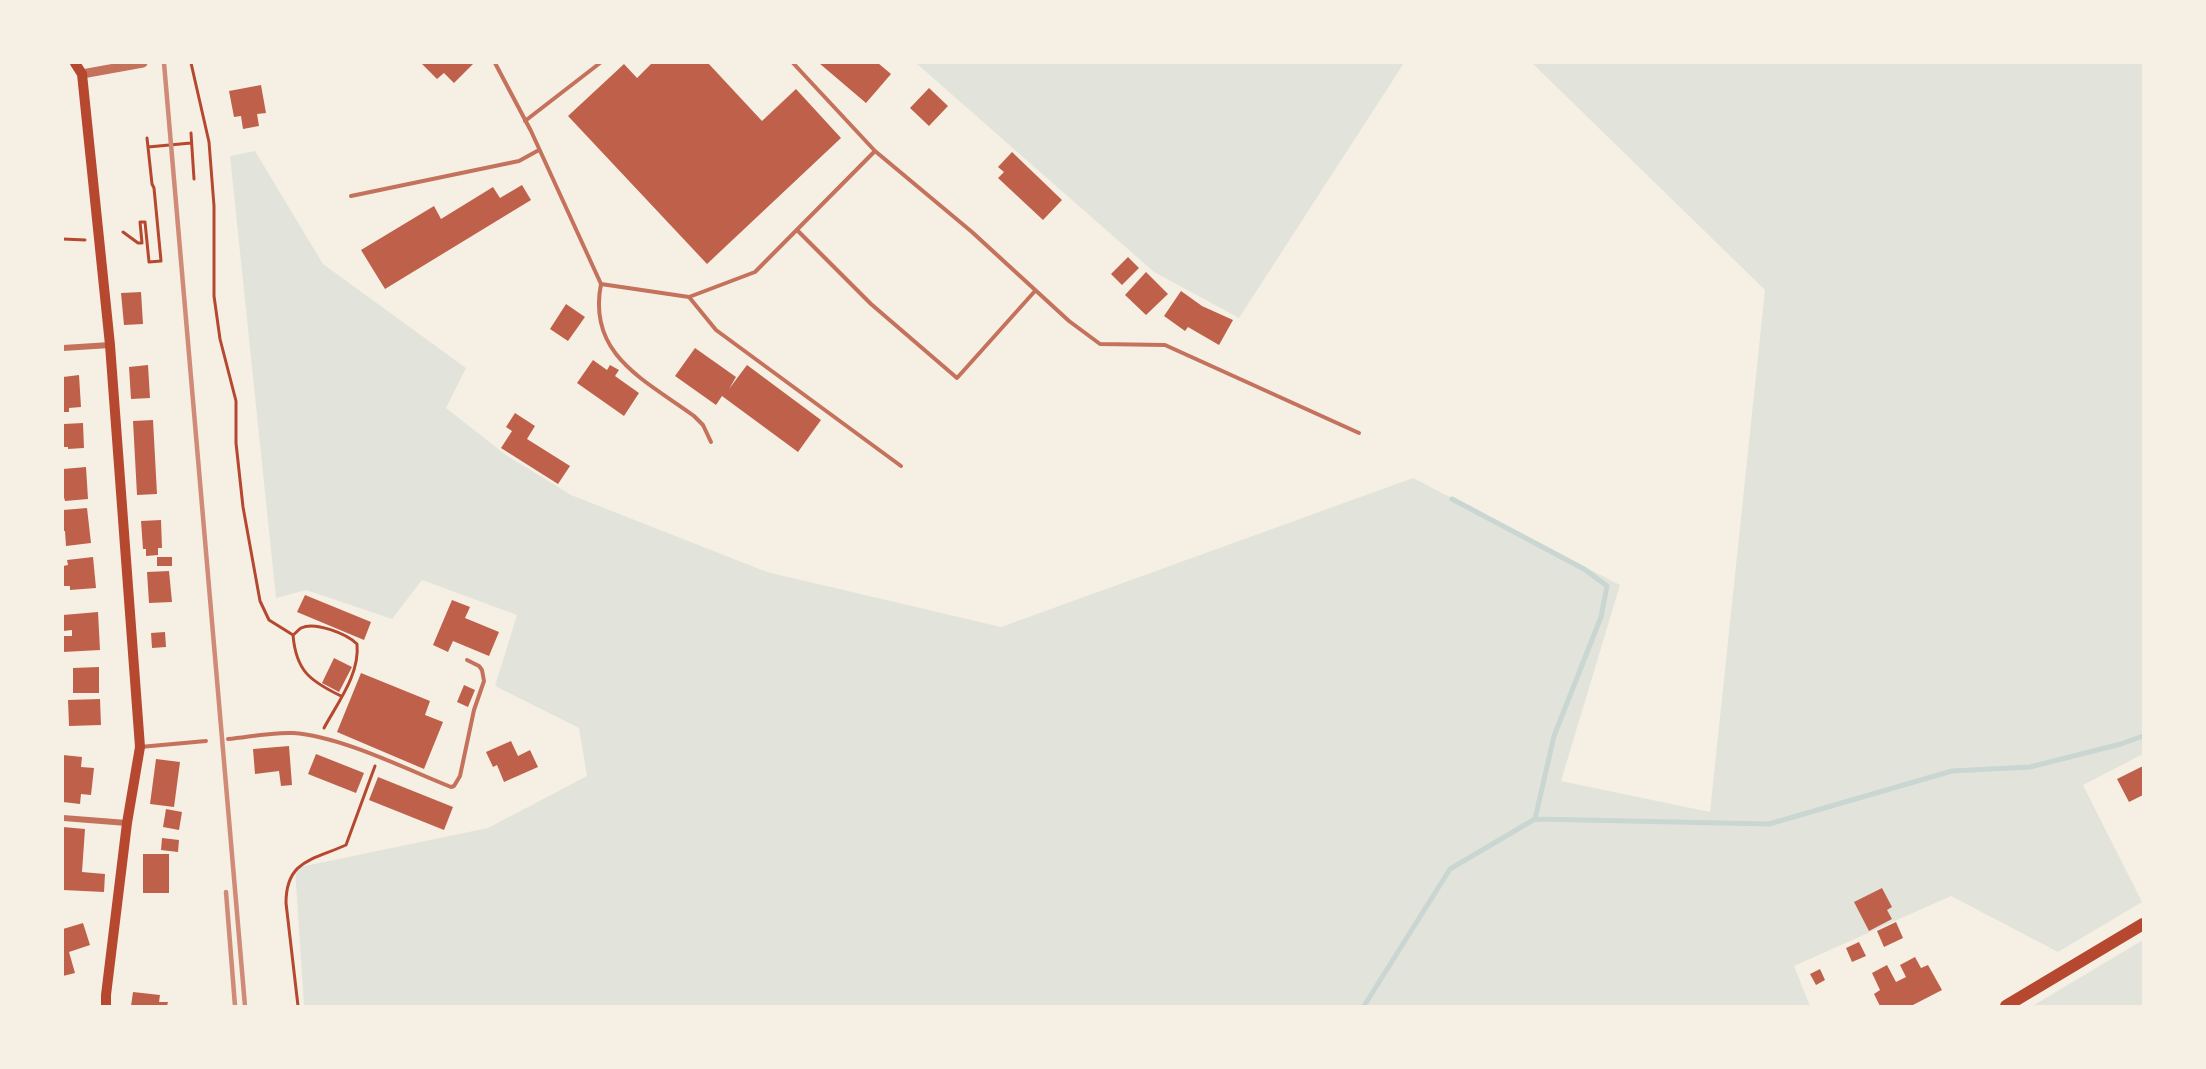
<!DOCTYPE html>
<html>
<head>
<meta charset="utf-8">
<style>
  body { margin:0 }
  #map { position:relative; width:2206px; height:1069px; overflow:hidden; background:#f6efe4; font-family:"Golos Text",sans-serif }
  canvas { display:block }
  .frame { position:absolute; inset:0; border:64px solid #f6efe4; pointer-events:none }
</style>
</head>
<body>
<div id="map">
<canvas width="2206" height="1069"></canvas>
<div class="frame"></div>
</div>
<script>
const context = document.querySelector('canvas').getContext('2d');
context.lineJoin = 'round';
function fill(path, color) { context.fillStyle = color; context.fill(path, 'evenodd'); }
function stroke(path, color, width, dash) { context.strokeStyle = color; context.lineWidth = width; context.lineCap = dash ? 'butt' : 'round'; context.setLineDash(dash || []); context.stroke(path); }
fill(new Path2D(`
  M916,63H1404L1239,318L1154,272Z
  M1532,63H2143V754L2083,785L2142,902L2058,952L1951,896L1794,966L1810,1006H304L295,868L488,828L587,776L579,728L495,686L517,615L422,580L392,619L306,590L276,598L230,156L255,151L323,264L466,368L446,408L506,455L571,495L767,572L1001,627L1413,478L1620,585L1561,781L1710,812L1765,290Z
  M2143,940V1006H2032L2034,1005Z`), '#e2e4dc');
stroke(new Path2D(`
  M1452,499L1584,569L1607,586L1601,617L1554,736L1535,819
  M1364,1006L1450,869L1535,819L1769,824L1952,771L2030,767L2121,744L2143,736`), '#c9d6d2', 5);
fill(new Path2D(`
  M421,63H474L454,83L444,73L437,79Z
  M652,63H708L762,121L796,89L841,138L707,264L568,116L624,64L637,78Z
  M819,63H878L891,74L866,103Z
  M261,85L266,113L257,114L259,126L243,129L241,116L234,117L229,91Z
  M929,88L948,106L929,126L910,108Z
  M1012,152L1062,200L1043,220L998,178L1004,172L998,167Z
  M522,185L531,200L385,289L361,250L434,206L441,219L493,187L500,198Z
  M1128,257L1139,268L1122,285L1111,274Z
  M1146,272L1168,294L1146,315L1125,295Z
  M1181,291L1202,306L1233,320L1219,345L1188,327L1185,331L1164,316Z
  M141,292L143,324L124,325L121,293Z
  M566,304L585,317L568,341L550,329Z
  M695,348L736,377L729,389L747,365L821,420L798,452L722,396L716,405L675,376Z
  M593,360L607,370L610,365L619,370L615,376L639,393L624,416L577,383Z
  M148,365L150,398L131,399L129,367Z
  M79,375L81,407L69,408V412H63V377Z
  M515,413L535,426L527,439L570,466L558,484L501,448L512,431L506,427Z
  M153,420L157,494L137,495L133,421Z
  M83,423L84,448L68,449V447H63L64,424Z
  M86,467L88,499L65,501L63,494V469Z
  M87,508L91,543L66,546L65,531H63V510Z
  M161,520L162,548H158V555L146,556V549H143L141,521Z
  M93,557L96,588L70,590V586H63V566L68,565L67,560Z
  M157,557H172V566H157Z
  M169,571L172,602L149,603L147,572Z
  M305,595L371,622L364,640L297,612Z
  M452,600L470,607L465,618L499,632L489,656L453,641L448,652L433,645Z
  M98,612L100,650L63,652V636H72V630L63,631V615Z
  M165,632L166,647L152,648L151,633Z
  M334,658L352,667L339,692L322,683Z
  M99,667V693H73V668Z
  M361,673L430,701L425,715L443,722L424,769L337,732Z
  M464,685L475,690L468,707L457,702Z
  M100,699L101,725L69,726L68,700Z
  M511,741L518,756L530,750L538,767L504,782L497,765L493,767L486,752Z
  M289,746L292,785L281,786L279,771L255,774L253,749Z
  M316,754L364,773L356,793L308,774Z
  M63,755L82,757L81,767L94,768L91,795L81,794L80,804L63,802Z
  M156,759L180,762L174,807L150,804Z
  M2143,766V795L2129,802L2117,779Z
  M378,777L453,807L444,830L369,800Z
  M166,809L182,812L179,830L163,827Z
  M63,827L85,829L82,872L105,874L104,892L63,890Z
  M162,838L179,840L178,852L161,850Z
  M143,854H169V893H143Z
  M1882,888L1892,907L1887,910L1892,919L1869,931L1854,902Z
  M1896,922L1903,938L1884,947L1877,931Z
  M83,923L90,945L69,952L75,973L63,976V929Z
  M1859,942L1866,956L1852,962L1846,948Z
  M1915,957L1921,968L1928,965L1942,990L1911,1006H1880L1874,994L1880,990L1872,973L1887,965L1896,982L1906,977L1900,965Z
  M1820,969L1825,980L1816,985L1810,974Z
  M133,992L160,995L159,1002H168L167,1006H131Z`), '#bf614a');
stroke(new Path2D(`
  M191,63L209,142L214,206V296L220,339L236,401V443L243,507L260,601L269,620L293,635
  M191,133L194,179
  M148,147L191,143
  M123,232L138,243H142L140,222H145L149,262L161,261L154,188L152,184L147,138
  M63,239L85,240
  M324,728C338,702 360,674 357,644C347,634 315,621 301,628C298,630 296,633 293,635C296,671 310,681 341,696
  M298,1006L286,903C286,860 313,860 346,845L375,766`), '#b5482f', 3);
stroke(new Path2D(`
  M495,63L531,131L601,284C587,355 645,380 694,416L703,425L711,442
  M525,121L600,63
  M875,151L972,232L1069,321L1100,344L1165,345L1359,433
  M351,196L519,161L539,150
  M798,231L871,304L957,378L1035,291
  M601,284L689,297L755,272L875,151L793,63
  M689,297L716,330L901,466
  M228,739C249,737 271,732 293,733C340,736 406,769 451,787L454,786L460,776L474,710L484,681L482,670L479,666L467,660
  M140,747L206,741`), '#c5725c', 4);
stroke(new Path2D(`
  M63,348L110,345
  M63,818L127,823`), '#c5725c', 6);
stroke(new Path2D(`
  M82,74L143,63`), '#c5725c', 9);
stroke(new Path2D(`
  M75,63L82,74L110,345L140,747L127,823L106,995V1006`), '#b5482f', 10);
stroke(new Path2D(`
  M2006,1006L2143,924`), '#b5482f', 12);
stroke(new Path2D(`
  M164,63L245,1006
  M226,892L235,1006`), '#cf8b77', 4.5);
</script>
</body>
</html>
